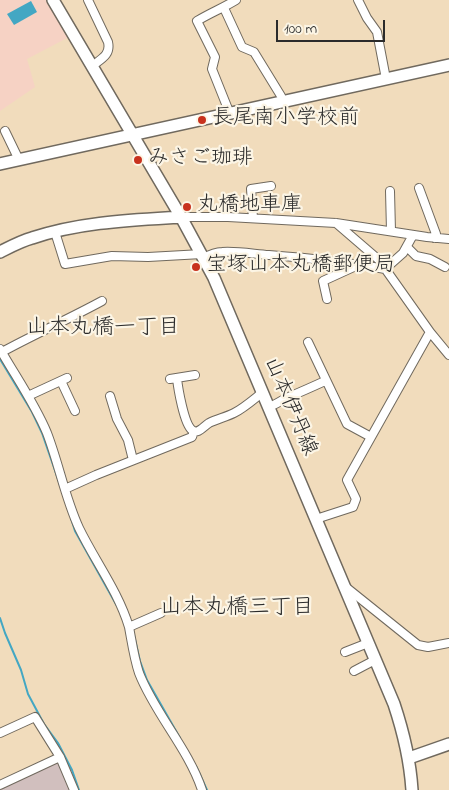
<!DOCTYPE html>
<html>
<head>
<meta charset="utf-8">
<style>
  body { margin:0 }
  #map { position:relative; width:449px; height:790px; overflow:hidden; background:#f1dcbc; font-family:"Indie Flower",sans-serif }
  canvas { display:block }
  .scale { position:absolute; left:276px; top:20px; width:109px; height:22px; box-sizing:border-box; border:2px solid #2b2b2b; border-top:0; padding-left:6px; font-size:15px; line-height:18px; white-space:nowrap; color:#2b2b2b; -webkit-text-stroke:4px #fcf5e5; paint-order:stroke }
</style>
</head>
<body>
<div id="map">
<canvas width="449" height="790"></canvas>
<div class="scale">100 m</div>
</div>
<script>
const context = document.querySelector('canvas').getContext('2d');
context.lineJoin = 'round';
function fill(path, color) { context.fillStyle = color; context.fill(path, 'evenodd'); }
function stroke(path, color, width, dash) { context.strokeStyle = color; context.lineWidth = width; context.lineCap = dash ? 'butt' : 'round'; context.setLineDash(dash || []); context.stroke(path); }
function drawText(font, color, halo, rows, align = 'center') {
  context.font = font + ' "Indie Flower","Klee One",sans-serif'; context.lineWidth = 4.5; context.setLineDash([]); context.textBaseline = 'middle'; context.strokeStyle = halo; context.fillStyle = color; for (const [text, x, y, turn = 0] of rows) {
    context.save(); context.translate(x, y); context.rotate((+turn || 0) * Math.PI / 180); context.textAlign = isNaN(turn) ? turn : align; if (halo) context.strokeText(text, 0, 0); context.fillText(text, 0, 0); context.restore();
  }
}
fill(new Path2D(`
  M0,0H46L69,37L27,59L35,87L0,111Z`), '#f6d2c4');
fill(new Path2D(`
  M56,763L60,764L72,790H0V789Z`), '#d1bfbe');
fill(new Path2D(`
  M31,1L37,12L14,25L7,14Z`), '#43a7c3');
stroke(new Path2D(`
  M0,359L32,412L42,433L60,485
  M71,518L75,531L117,606
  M0,618L5,633L21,670L28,694L44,724L58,743L72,770L79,790
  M133,631L140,661L147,680L180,738
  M196,766L207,790`), '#43a7c3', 2);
const street = new Path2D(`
  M88,0L108,42C111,55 101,59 92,66
  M358,0L367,18L377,32L386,79
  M224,8L242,47L254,52L281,96L283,102
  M230,114L212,69L215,57L197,21C210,13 223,8 236,0
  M5,131L19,160
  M419,188L436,234L434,238
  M390,191L391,231
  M181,217H228L336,223L427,237L449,239
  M253,218L251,189L271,186
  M55,232L65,264L112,256L148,257L202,254
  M407,247L416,256L430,259L445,267
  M204,258C209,255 216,252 222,252C238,251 254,254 269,255C308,258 347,262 385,269L403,253L413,235
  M327,299L323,281L358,265
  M430,332L449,355
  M308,342L347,424L371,437
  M0,349C16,377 35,404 47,433C59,464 65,498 79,528C95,561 118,591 129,627L161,613
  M2,352C35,334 69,319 102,301
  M177,378C178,388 184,424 192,430C198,435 204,426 209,423C217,419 226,417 234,413C244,408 254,399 263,392
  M170,379L195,375
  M61,381L75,411
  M28,396L67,378
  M110,396L117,419L128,440L133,460
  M269,407C277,404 283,399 291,396C303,391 314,386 325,381
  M65,489L96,475L192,437L194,431
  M316,519L353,507L356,499L347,480L430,332L379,260L336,223
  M347,588L418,645L428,647L449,643
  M129,627C132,643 134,658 139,673C155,714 188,748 202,790
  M345,652L368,643
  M354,671L375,660
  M0,733L35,717L60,757L74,790
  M0,785L60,757`);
const secondary = new Path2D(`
  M53,0L181,217L214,278L394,704C404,734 410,759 412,790
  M0,164L449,65
  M0,252C10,247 21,241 32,238C79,222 132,220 181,217
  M409,758L449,744`);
stroke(street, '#70695e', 10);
stroke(secondary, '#70695e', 14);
stroke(street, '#fff', 8);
stroke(secondary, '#fff', 11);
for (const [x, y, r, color] of [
  [202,120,5,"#c8321e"],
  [138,160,5,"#c8321e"],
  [187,207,5,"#c8321e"],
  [196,267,5,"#c8321e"]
]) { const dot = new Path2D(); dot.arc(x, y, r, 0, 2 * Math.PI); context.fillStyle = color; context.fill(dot); stroke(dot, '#fcf5e5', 2); }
drawText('21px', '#2b2b2b', '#fcf5e5', [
  ["長尾南小学校前",212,120],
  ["みさご珈琲",148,160],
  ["丸橋地車庫",197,207],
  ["宝塚山本丸橋郵便局",206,267]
], 'left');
drawText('21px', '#2b2b2b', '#fcf5e5', [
  ["山本伊丹線",289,407,67]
]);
drawText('22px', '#2b2b2b', '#fcf5e5', [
  ["山本丸橋一丁目",103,329],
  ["山本丸橋三丁目",237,609]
]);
</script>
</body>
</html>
